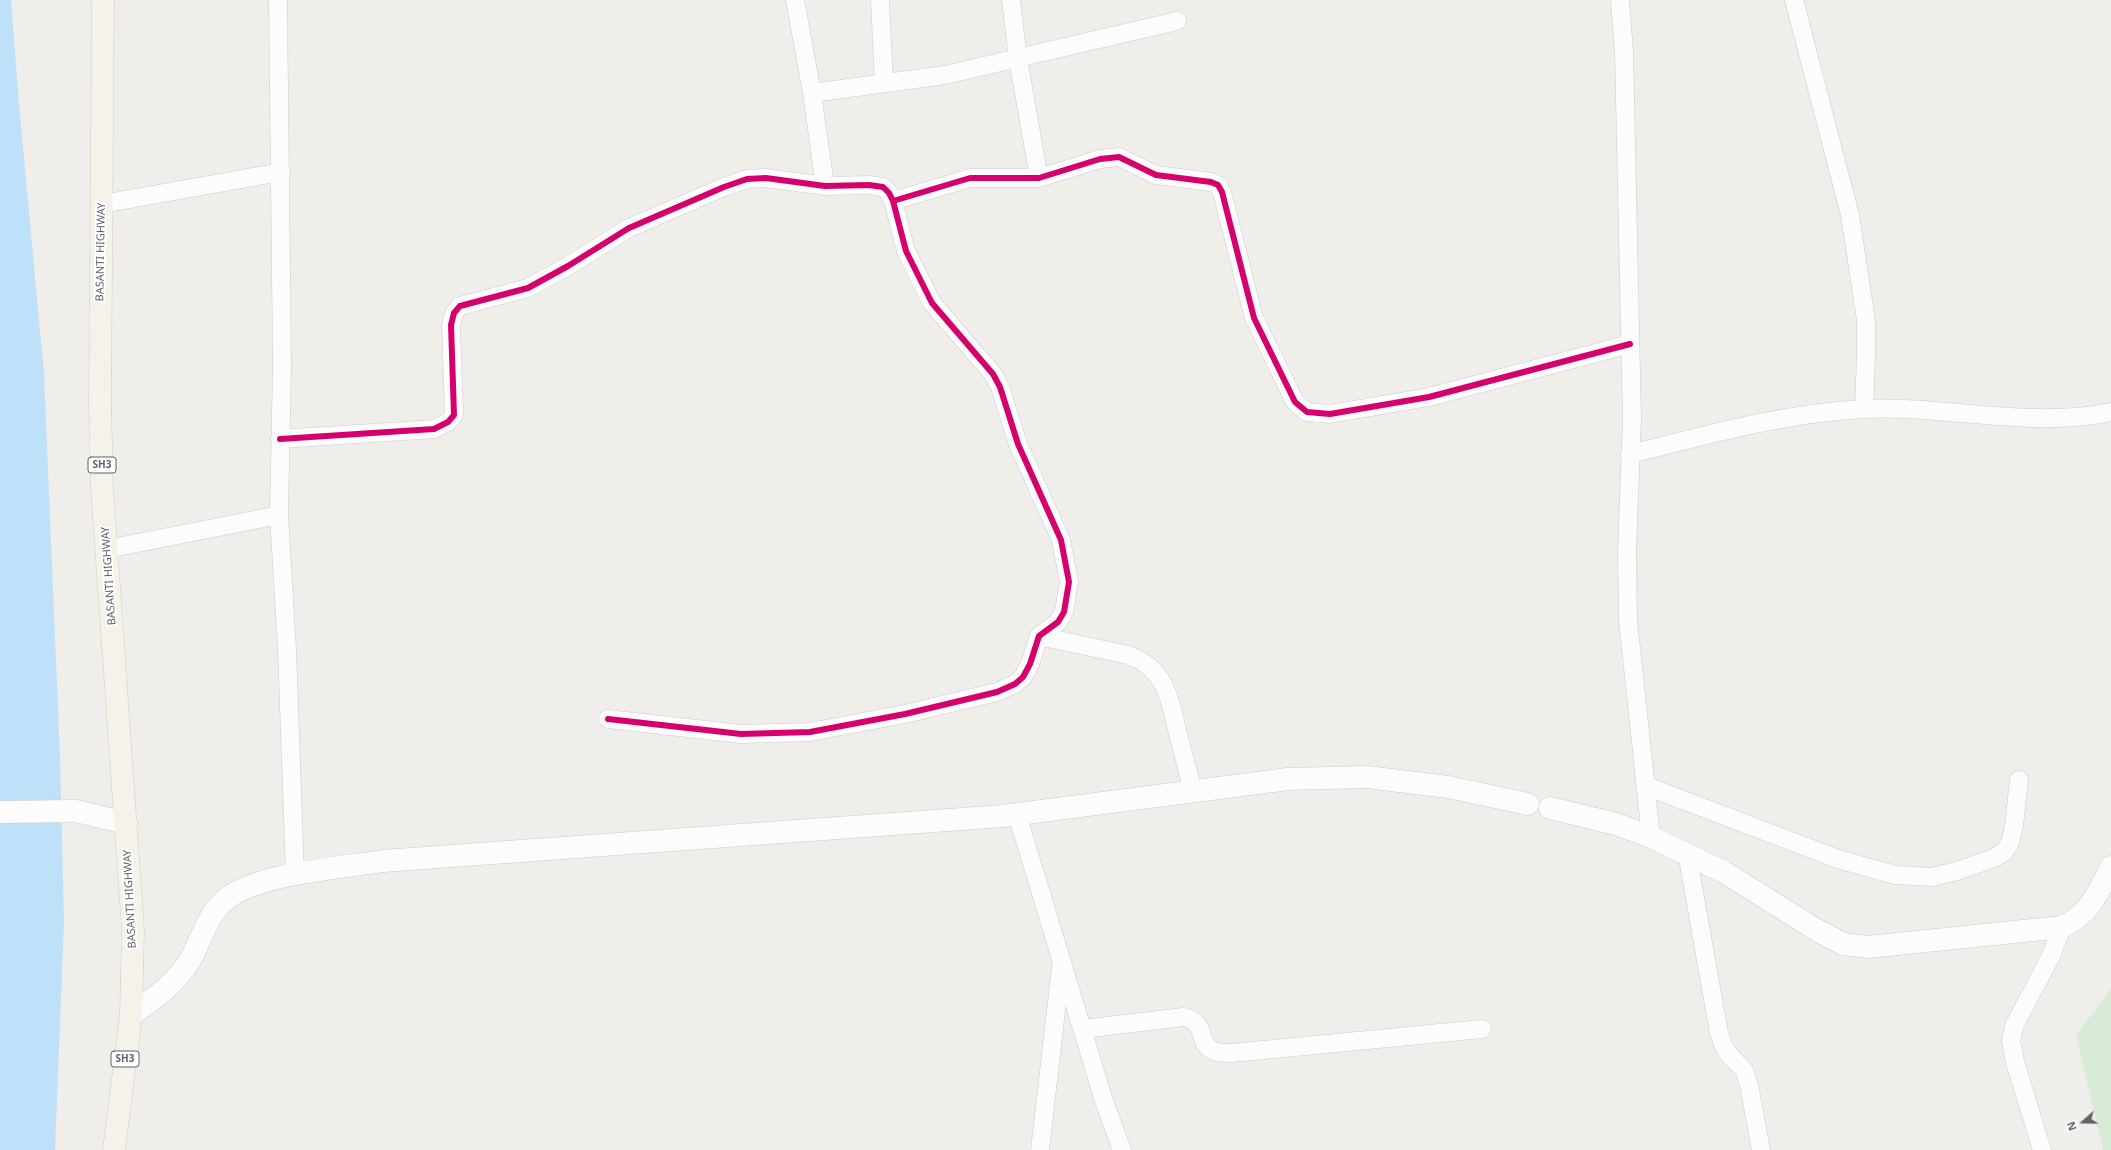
<!DOCTYPE html>
<html>
<head>
<meta charset="utf-8">
<style>
  body { margin:0 }
  #map { position:relative; width:2111px; height:1150px; overflow:hidden; background:#efeeea; font-family:"Noto Sans",sans-serif }
  canvas { display:block }
  .north { position:absolute; left:2063px; top:1102px; width:40px; height:40px; -webkit-text-stroke:3px #fff; paint-order:stroke; rotate:250deg; font-size:11px; font-weight:700; line-height:16px; text-align:center; color:#5f6368 }
  .north::after { content:''; display:block; margin:auto; width:14px; height:18px; background:#5f6368; clip-path:polygon(50% 0,100% 100%,50% 72%,0 100%) }
</style>
</head>
<body>
<div id="map">
<canvas width="2111" height="1150"></canvas>
<div class="north">N</div>
</div>
<script>
const context = document.querySelector('canvas').getContext('2d');
context.lineJoin = 'round';
function fill(path, color) { context.fillStyle = color; context.fill(path, 'evenodd'); }
function stroke(path, color, width, dash) { context.strokeStyle = color; context.lineWidth = width; context.lineCap = dash ? 'butt' : 'round'; context.setLineDash(dash || []); context.stroke(path); }
function drawText(font, color, halo, rows, align = 'center') {
  context.font = font + ' "Noto Sans",sans-serif'; context.lineWidth = 4; context.setLineDash([]); context.textBaseline = 'middle'; context.strokeStyle = halo; context.fillStyle = color; for (const [text, x, y, turn = 0] of rows) {
    context.save(); context.translate(x, y); context.rotate((+turn || 0) * Math.PI / 180); context.textAlign = isNaN(turn) ? turn : align; if (halo) context.strokeText(text, 0, 0); context.fillText(text, 0, 0); context.restore();
  }
}
fill(new Path2D(`
  M2111,989V1150H2103L2076,1035Z`), '#d8ebd6');
fill(new Path2D(`
  M0,0H11L19,104L44,374L60,757L64,922L55,1150H0Z`), '#bfe0f9');
const minor = new Path2D(`
  M278,0L282,365L279,515
  M795,0L812,93L825,186
  M880,0L884,83
  M1011,0L1018,59L1039,178
  M1620,0L1624,52L1632,419L1627,551L1628,620L1651,837
  M1794,0L1850,215L1866,320V356L1864,409
  M812,93L945,75L1177,21
  M893,201L970,178H1039L1100,159L1119,157L1156,175L1211,182L1218,185L1222,192L1254,318L1295,402L1307,412L1330,414L1429,397L1630,344
  M102,204L281,172
  M280,439L434,429L448,422L454,415L451,325L454,313L460,306L528,288L568,266L629,228L724,187L747,179L766,178L825,186L869,185L883,187L889,193L893,201L906,251L932,303L993,374L1000,387L1018,444L1061,540L1069,582L1064,612L1058,622L1039,636L1030,664L1023,677L1015,684L997,692L905,714L810,732L741,734L608,719
  M1630,454C1707,435 1785,413 1864,409C1946,405 2030,429 2111,412
  M107,549L279,515L287,649L295,875
  M1039,636L1128,655C1166,668 1170,700 1178,734C1183,753 1188,772 1193,791
  M1646,786L1838,859L1895,875L1932,877L1957,871L1994,858L2004,852L2010,843L2014,826L2019,780
  M1017,814L1104,1101L1122,1150
  M1687,853L1719,1033L1724,1047L1731,1057L1744,1070L1749,1085L1761,1150
  M1082,1029L1184,1017C1210,1023 1194,1044 1216,1052C1221,1053 1227,1053 1232,1053L1482,1029
  M1040,1150L1061,967
  M2042,1150L2015,1062L2011,1041L2014,1026L2051,956L2062,927`);
const tertiary = new Path2D(`
  M0,812L76,811L126,823`);
const secondary = new Path2D(`
  M1550,808L1616,824L1651,837L1724,872L1815,929L1843,944L1868,947L2062,927C2091,913 2097,894 2111,867
  M131,1015C152,1000 174,985 189,962C201,942 206,916 225,900C257,873 341,868 383,861L1003,816L1288,779L1367,777L1448,787L1528,804`);
const primary = new Path2D(`
  M103,0L100,402L102,488L133,930L131,1015L114,1150`);
stroke(minor, '#cbcccc', 19);
stroke(tertiary, '#cbcccc', 23);
stroke(secondary, '#cacacb', 23);
stroke(primary, '#d7ceb8', 23);
stroke(minor, '#fdfcfc', 18);
stroke(tertiary, '#fdfcfc', 22);
stroke(secondary, '#fdfcfc', 22);
stroke(primary, '#f4f2e9', 22);
stroke(new Path2D(`
  M893,201L970,178H1039L1100,159L1119,157L1156,175L1211,182L1218,185L1222,192L1254,318L1295,402L1307,412L1330,414L1429,397L1630,344
  M280,439L434,429L448,422L454,415L451,325L454,313L460,306L528,288L568,266L629,228L724,187L747,179L766,178L825,186L869,185L883,187L889,193L893,201L906,251L932,303L993,374L1000,387L1018,444L1061,540L1069,582L1064,612L1058,622L1039,636L1030,664L1023,677L1015,684L997,692L905,714L810,732L741,734L608,719`), '#d6006c', 6);
for (const [x, y, w] of [
  [102,465,28],
  [125,1059,28]
]) { const box = new Path2D(); box.roundRect(x - w / 2, y - 8, w, 16, 3); context.fillStyle = '#fff'; context.fill(box); stroke(box, '#5f6368', 1); }
drawText('bold 10px', '#5f6368', null, [
  ["SH3",102,465],
  ["SH3",125,1059]
]);
drawText('11px', '#5f6368', '#fff', [
  ["BASANTI HIGHWAY",101,252,-89],
  ["BASANTI HIGHWAY",109,576,-94],
  ["BASANTI HIGHWAY",130,899,-93]
]);
</script>
</body>
</html>
